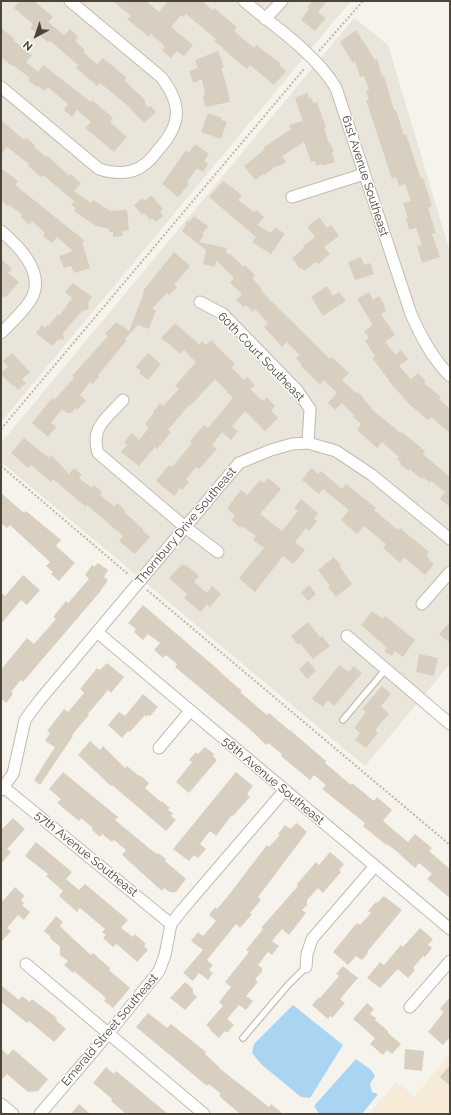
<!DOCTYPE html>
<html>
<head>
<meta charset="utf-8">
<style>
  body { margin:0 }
  #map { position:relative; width:451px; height:1115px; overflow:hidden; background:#f6f3ec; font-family:Raleway,sans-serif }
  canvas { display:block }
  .frame { position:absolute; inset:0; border:2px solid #4b4439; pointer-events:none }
  .north { position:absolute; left:16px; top:16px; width:40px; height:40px; -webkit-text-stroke:3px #fff; paint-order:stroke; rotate:220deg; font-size:11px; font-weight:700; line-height:16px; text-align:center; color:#4b4439 }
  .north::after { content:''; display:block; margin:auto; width:14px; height:18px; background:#4b4439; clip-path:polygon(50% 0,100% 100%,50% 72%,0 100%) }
</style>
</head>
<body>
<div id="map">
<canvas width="451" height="1115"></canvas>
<div class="frame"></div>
<div class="north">N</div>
</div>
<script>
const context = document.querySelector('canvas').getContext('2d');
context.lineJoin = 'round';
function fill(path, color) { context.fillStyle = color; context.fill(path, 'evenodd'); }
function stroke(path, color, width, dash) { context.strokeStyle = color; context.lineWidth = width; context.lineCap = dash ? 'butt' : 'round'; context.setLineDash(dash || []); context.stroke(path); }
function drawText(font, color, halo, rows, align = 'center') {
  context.font = font + ' Raleway,sans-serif'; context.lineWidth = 3; context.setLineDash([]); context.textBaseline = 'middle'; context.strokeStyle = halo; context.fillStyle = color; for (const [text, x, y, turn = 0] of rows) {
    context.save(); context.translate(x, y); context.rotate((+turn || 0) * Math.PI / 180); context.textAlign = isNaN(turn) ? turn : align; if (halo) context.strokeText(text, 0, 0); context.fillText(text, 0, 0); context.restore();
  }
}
fill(new Path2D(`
  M1,1H351L1,422Z
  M354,18L388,45L450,252V664L365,766L1,462V443Z`), '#eae5da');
fill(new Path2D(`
  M450,1054V1114H369L396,1082L415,1096Z`), '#f7ead8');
fill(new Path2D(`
  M293,1005L343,1045L310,1098L301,1097L262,1065L252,1053L254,1044Z
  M356,1059L371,1070L375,1076L370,1084L372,1092L378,1094L362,1114H319L314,1106Z`), '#a9d4f2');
fill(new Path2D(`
  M19,1H34L53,17L48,22L64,35L70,29L78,37L75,41L85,50L83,52L97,64L103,58L127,78L124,80L144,99L147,107L151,106L156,112L144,123L128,106L100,83L97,86L76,68L78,65L50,41L48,42L30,28L33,24L14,8Z
  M113,1H146L159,12L168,1H202L212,10L214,8L237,27L234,31L254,48L256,45L280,63L279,65L286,71L274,85L250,65L247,69L223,49H224L214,41L216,39L186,14L184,17L181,15L171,27L193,45L184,56L177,51L171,58L162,50L165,46L151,34L149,37L127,19L131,16Z
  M312,1H327L318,12L326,18L315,31L301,20L309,9L307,7Z
  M1,28L15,39L13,40L32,55L26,62L38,72L43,65L91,102L92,100L113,118L110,122L127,137L114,152L85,128L91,122L77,110L72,117L64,110L68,104L48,87L45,91L38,86L37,87L28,80L30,78L13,65L12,66L1,57Z
  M356,30L375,60L377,59L382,76H384L394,110H396L404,135L406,134L421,179L423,178L432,206L428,208L436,233L432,234L440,257L422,263L417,246L422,245L416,228L409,230L406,219L408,218L403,203L411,201L405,184L399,186L396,177L392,179L366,100H369L366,91L369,90L364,76L360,77L355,61L353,63L340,42Z
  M218,51L224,67L221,68L226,83L230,102L205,107L203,96L205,95L202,79L193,83L189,71L198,68L195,60Z
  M308,93L309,99L312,98L313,103L317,102L326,128H324L329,143H330L334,152L332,153L335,162L322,166V164L316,166L315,161L311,162L304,142L282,156L286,162L277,167L276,166L265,175L263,174L255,180L244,166L265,149L264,147L291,129L289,125L303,121L295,98Z
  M208,113L222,118L221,120L227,122L221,139L201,132Z
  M1,120L24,140L26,138L35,145L34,147L46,157L48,156L69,176L70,174L81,183L74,191L91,203L93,200L110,211L127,210L129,230L122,231L123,236L113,237V232H109V229L96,226L74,211L76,208L71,205L74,201L43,175L41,177L28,166L29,164L7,147L1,154Z
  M195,144L209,154L204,161L208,164L203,172L197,168L187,182L189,184L178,197L162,184L186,150L189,153Z
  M1,168L18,181L15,185L85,241L82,242L90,268L74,273L71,266L64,268L59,256L73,251L57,237L52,243L43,236L45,233L32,221L29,225L21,217L23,215L9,205L8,206L1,200Z
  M223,181L242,195L238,200L254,212L256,210L264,217L257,225L271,233L275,227L285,234L271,254L252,242L256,237L209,197Z
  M151,195L163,209L160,212L163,216L156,222L152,218L150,220L144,213L142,215L134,205L142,198L145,201Z
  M194,216L208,226L202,234L204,235L199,242L227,248L226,253L230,254L244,267L245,265L255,275L252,278L262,289L261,290L267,297L330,359L332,357L349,373L342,380L356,393L357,392L364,398L363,399L372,408L371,409L386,421L397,430L401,433L402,432L425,451L423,454L450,477V507L440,499L445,492L431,481L430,483L423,477L421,479L410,469L409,471L400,464L401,462L397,459L399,457L382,442L377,448L357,430L361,424L353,417L354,415L342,403L335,410L328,403L337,393L324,380L320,385L301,366L302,365L296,358L300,355L287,342L282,347L275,339L264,327L268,323L255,309L253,312L246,305L244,307L236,300L242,294L230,283L234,278L216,260L215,267L203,264L206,250L182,231L186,225V222L190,221Z
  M319,217L327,228L331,225L339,236L324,247L330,254L318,264L316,262L304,271L302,268L300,269L292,258L304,248L303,246L315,237L307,227Z
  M174,252L190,266L174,285L177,287L169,295L167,293L152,309L156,310L149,329L138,325L125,339L127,340L98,375L99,376L93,384L90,382L80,395L86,401L77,410L76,408L71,413H67L62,409L51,423L56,427L48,437L32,423L52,398L54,400L74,378L72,376L108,336L105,334L116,322L121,326L122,325L129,331L144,292L143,291Z
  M361,257L364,265L370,263L374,274L355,280L348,262Z
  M1,259L12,269L8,273L19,282L5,298L1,295Z
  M73,283L92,297L88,303L89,307L87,310L82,311L63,333L64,339L58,340L52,346L36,333L42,325L45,328L47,325L48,326L58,314L59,316L72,298L65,292Z
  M327,286L333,296L339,292L346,301L323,316L311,297Z
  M369,292L373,300L379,296L385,306L384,307L386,311L381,314L395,335L385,342L396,355L401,350L408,359L399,366L411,379L418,373L426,381L424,383L441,397L439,399L450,409V433L431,417L428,420L409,404L388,380H389L372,358L375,356L365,341L369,338L364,331L373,325L357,299Z
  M175,323L199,344L202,341L206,345L211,340L235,364L232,368L244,380L247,377L255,385L250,389L263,401L267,397L275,406L271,410L278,418L265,431L245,411L232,426L238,431L231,440L222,432L212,445L217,449L199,469L196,467L186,479L189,482L182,490L180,488L174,496L156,481L169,465L172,467L192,443L190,441L204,425L208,428L233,398L215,379L190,406L189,405L168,430L171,432L157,449L155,447L139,466L121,452L127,445L124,442L132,433L139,440L149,428L145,424L154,413L153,412L160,403L163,406L179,389L175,386L196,362L184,350L181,354L161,338Z
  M12,353L30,372L22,379L26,383L18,390L14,385L13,386L1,374L8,366L3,361Z
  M148,353L161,364L148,380L139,373L141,371L136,367Z
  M24,438L49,458L51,455L69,474L74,468L82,475L79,478L92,488L94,485L102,492L100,495L114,506L117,503L125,510L124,512L143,529L142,530L150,537L135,554L119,541L123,536L87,505L86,507L53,479L51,482L31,465L28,468L11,453Z
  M311,468L318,474L321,471L342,489L346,484L376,508L374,510L398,530L400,528L429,552L426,555L430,559L429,560L434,564L425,575L404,557L400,563L383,548L386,544L364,526L357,534L341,520L349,510L323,489L319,494L302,480Z
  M268,478L281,489L260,514L282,531L298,511L294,508L301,499L318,513L314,518L317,521L309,531L306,528L295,542L305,550L293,564L283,556L255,592L239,578L264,548L253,540L256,536L242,526L240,528L232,520L235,516L227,508L241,490L247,495L260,480L264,483Z
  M1,493L24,513L26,511L61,540L56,546L75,563L59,581L51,574L53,572L46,566L50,562L10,525L7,528L1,523Z
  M334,557L341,566L340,567L352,584L336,597L328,587L330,586L318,570Z
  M98,563L108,570L104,577L108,580L99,593L34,669L23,682L21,680L11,692L13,694L6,703L1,698V671L4,666L27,638L34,644L56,619L53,617L66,601L68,603L89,579L85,575L92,565L94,567Z
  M181,565H186L199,576L194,582L207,593L212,586L221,594L210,607L207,604L201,612L184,598L187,594L169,578Z
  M23,575L40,590L27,605L21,600L1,624V592L5,596Z
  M309,585L316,594L308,601L301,593Z
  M143,605L221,672V673L242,691L240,692L267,715L269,713L289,730H290L326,761L325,763L351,785L352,783L374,801L377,797L392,810L383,821L408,842L415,834L432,848L429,851L450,869V898L427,879L432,874L419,863L415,868L395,850L387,844L386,845L363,826L365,823L322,789L326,785L314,775L310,780L281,756L282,754L268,743L266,745L253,732L175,667L177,664L166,655L163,658L154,650L160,643L148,634L143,640L134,632L136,629L128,623Z
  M372,611L383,619L385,616L415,640L403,657L395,651L392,656L384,651L387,648L361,625Z
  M308,622L320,637L322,636L330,646L313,659L300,643L298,645L291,636Z
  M450,622V643L439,634Z
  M419,654L438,658L434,676L416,672Z
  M308,661L316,671L307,679L299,669Z
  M107,663L124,677L111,693L108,690L88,714L89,715L72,735L73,736L40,785L34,780L55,747L45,741L50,733L47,731L64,709L68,712L84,693L80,689L97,668L100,670Z
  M339,665L349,672L354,666L362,673L334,706L328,700L323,707L312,699Z
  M382,686L391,694L381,706L389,714L375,730L378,733L366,748L355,740L360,733L354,728L366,712L362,709Z
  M143,694L158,707L150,716L148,715L146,717L145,715L130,732L128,731L122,738L108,725L119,712L125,716Z
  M90,741L100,750L103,746L125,768L127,766L139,776L140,775L149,783L145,788L161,802L162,801L170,808L168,810L173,813L171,816L176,820L166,831L112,785L111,786L78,755Z
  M205,747L214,754L213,756L217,760L189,793L176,782L192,762L189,760L196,752L198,754Z
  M63,772L118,817L115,820L149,848L157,854L158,853L166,859L165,861L186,879L176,892H170L164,888L162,891L122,855L126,850L114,840L112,842L102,834L100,837L92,830L93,828L81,818L79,821L57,803L61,799L49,789Z
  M236,772L253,786L247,794L250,797L233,816L232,815L216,836L210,831L200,844L206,849L198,858L194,855L189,861L173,849Z
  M13,818L25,829L7,849L11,852L1,864V830Z
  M297,823L307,832L258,897L261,900L250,913L252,914L240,928L236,924L207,960L213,965L209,970L213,973L208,980L199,973L193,981L183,973L203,950L191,941L198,932L203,936L216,921L209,915L215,907L217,909L228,896L267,845L269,847L280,835L278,834L285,825L290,829Z
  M36,842L72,872L66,879L79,890L85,884L128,920L121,928L133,937L135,934L146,944L144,946L148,950L137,962L119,946L116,944L113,947L103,938L106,935L102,932L105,929L80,908L77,912L59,896L63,891L46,876L48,874L25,856Z
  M330,852L344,864L339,870L341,872L323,893L318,888L307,900V905L302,910L306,913L289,935L282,929L272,941L279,946L272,955L268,952L258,965L262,968V972L255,979L258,982L246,996L253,1001L246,1010L239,1005L227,1019L234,1025L227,1033L225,1031L219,1038L210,1030L211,1029L206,1025L223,1006L219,1002L231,987L225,982L249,952L246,950L263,929L261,928L298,886L297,884L316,862L319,865Z
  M15,887L25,896L21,900L24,903L22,905L30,912L24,920L18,915L7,928L11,931L1,942V903Z
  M384,896L402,910L367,952L368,953L362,960L356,956L348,965L333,952L355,925L358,923L360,925L371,913L368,911L376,902L377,903Z
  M56,916L63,922L60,926L68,934L91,955L93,953L110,968L109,970L130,988L113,1008L104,1001L106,998L74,971L73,973L64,965L68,961L60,955V947L50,938L51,937L44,931Z
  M420,928L433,939L428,945L432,948L425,957L423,956L413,968L415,970L408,978L398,969L380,988L367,978L380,962L384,965L401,945L403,947Z
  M343,966L358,978L340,999L345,1003L332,1018L330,1016L328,1019L312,1005L319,997L320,998L339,976L336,974Z
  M185,982L193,989V993L197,997L185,1010L170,998Z
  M1,985L19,1000L22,996L30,1002L32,999L57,1018L56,1020L66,1029L54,1042L29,1021L27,1023L1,1002Z
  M450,997V1037L443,1045L428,1032L444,1012L440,1009Z
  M367,1003L374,1009L370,1014L376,1018L375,1020L388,1031V1033L401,1044L392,1054L387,1050L383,1055L370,1044L375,1038L353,1019Z
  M148,1013L167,1028L171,1024L206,1052L205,1054L219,1067V1068L269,1107L271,1104L283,1114H240L219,1096L221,1094L209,1084L207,1086L136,1027Z
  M1,1049L8,1055L13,1049L48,1079L38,1091L28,1092L7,1074L1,1080Z
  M405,1049L424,1051L422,1071L404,1069Z
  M450,1065V1086L440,1077Z
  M106,1067L114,1074L116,1071L168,1114H126L111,1101L112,1099L93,1083Z
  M79,1104L90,1114H71Z`), '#d8cfc1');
const lane = new Path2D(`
  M343,720L386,669
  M243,1038L288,985L306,967`);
const street = new Path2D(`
  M244,1C274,26 316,54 336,88L411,314C421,337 432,358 450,376
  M265,19L282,1
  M1,87L99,169C115,174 132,175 145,164C150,161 154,155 158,150C181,125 183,105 161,77L70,1
  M292,197L364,174
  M1,231C20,247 47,275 30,301C22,313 11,323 1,333
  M200,302L223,314L297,390L310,409L308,443
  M123,400C107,418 90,427 98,453L185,527L218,552
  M422,604L450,572
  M97,632L450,929
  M347,636L450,724
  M159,748L190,711
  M1,785L171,924
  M1,790L13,774L25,720L39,701L239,463L271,450L292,444L308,443L336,451L372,475L450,539
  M26,964L204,1114
  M306,967L307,954L312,939L375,866
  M410,1007L450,961
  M1,1104L13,1114
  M40,1114L108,1034L159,971L165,955L171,924L182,910L284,791`);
stroke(lane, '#c2bbae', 8);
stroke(street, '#c2bbae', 13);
stroke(new Path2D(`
  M319,51L363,1
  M1,429L304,69
  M1,466L129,575
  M147,590L450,845`), '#c4b79f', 2, [2, 2]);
stroke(lane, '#fff', 5.5);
stroke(street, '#fff', 11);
drawText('12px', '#4b4439', '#fff', [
  ["61st Avenue Southeast",365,176,72],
  ["60th Court Southeast",261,357,46],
  ["Thornbury Drive Southeast",186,526,-50],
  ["58th Avenue Southeast",273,781,40],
  ["57th Avenue Southeast",86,854,39],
  ["Emerald Street Southeast",110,1030,-50]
]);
</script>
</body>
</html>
